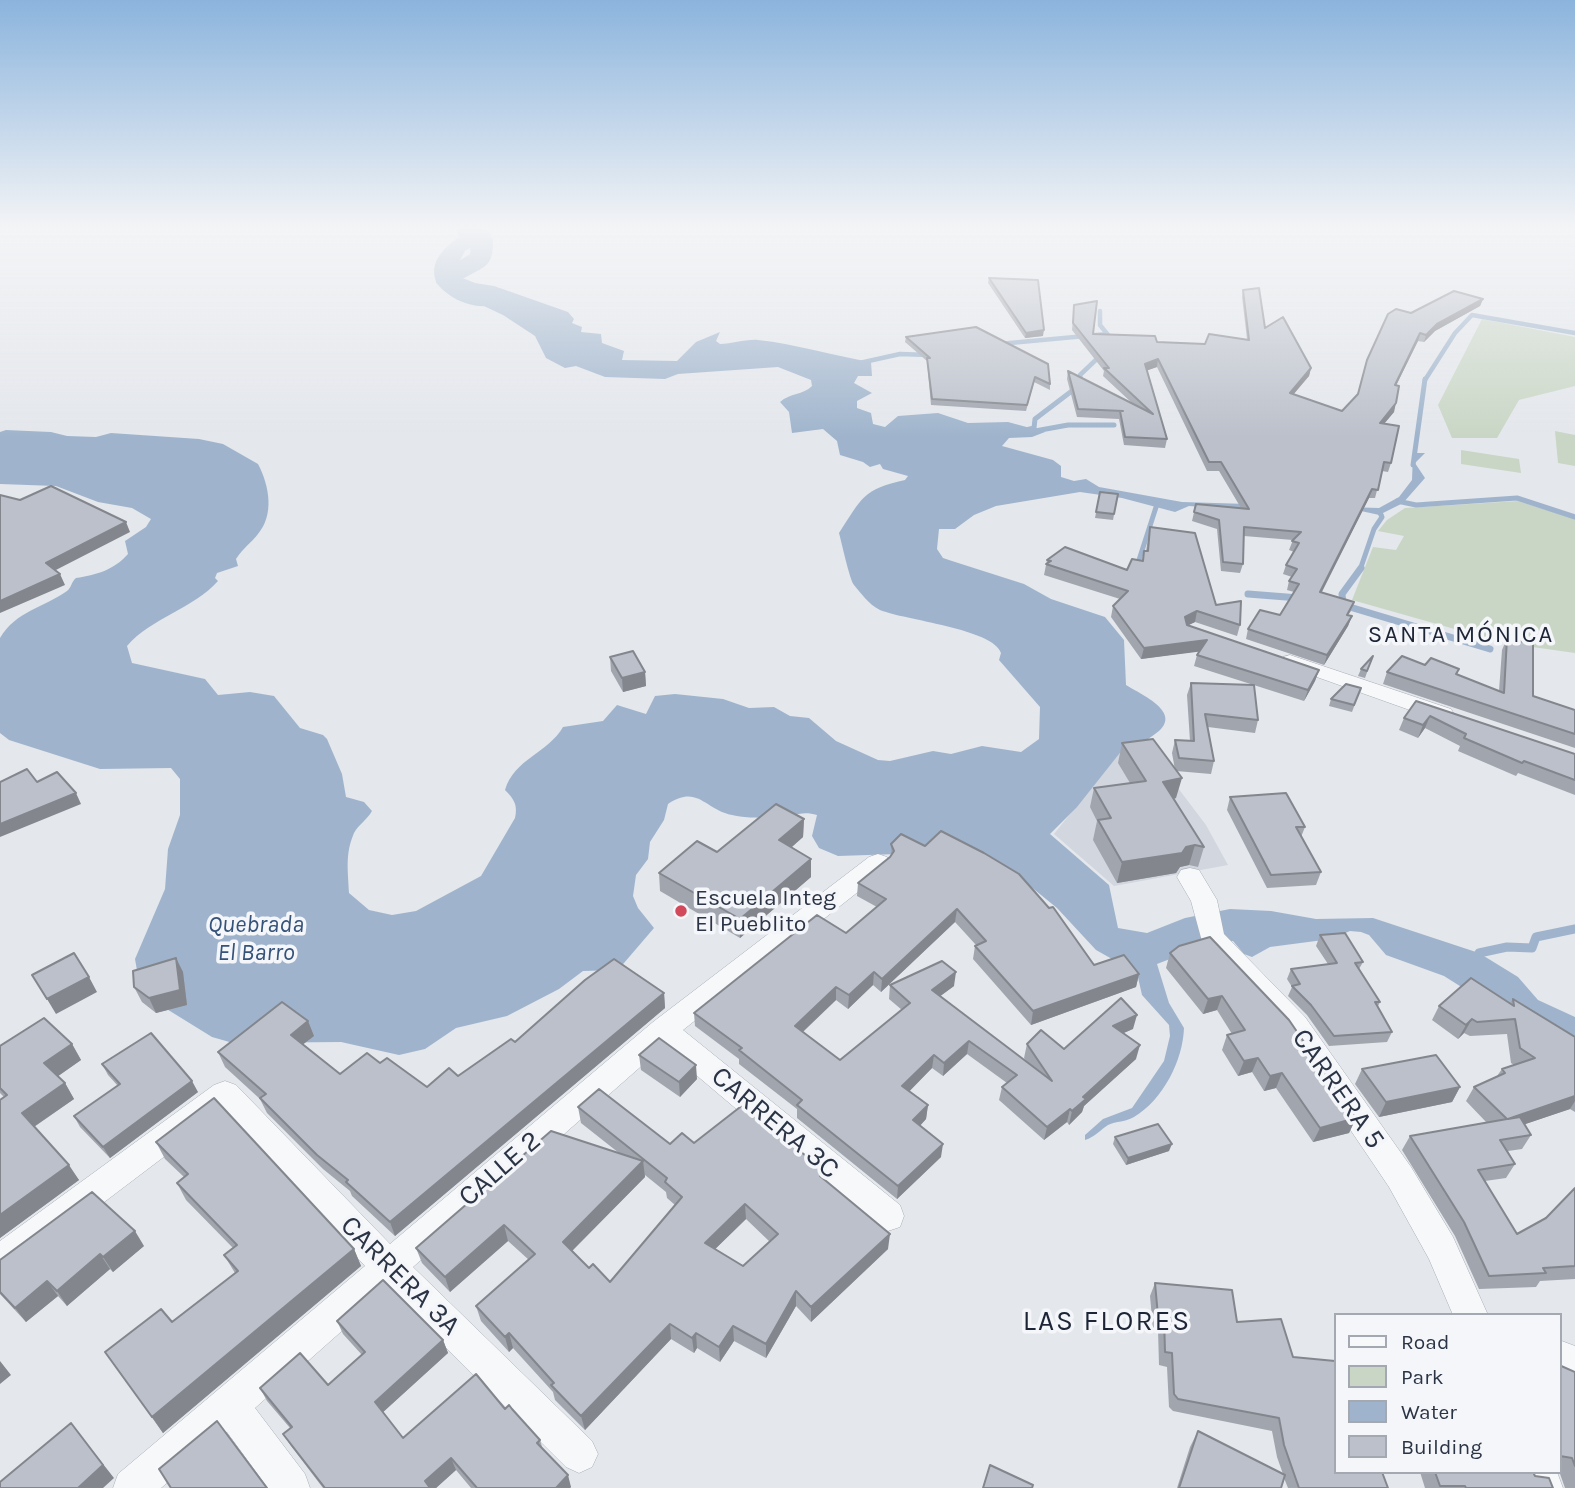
<!DOCTYPE html>
<html>
<head>
<meta charset="utf-8">
<style>
  body { margin:0 }
  #map { position:relative; width:1575px; height:1488px; overflow:hidden; background:#e4e7ec; font-family:Karla,sans-serif }
  canvas { display:block }
  .legend { position:absolute; left:1334px; top:1313px; width:228px; height:161px; box-sizing:border-box; background:#f4f6f9; border:2px solid #a4a8b1; margin:0; padding:9px 12px; list-style:none; font-size:21px; color:#2b3445 }
  .legend li { display:flex; align-items:center; gap:14px; height:35px }
  .legend b { width:35px; border:2px solid #a4a8b1 }
</style>
</head>
<body>
<div id="map">
<canvas width="1575" height="1488"></canvas>
<ul class="legend">
<li><b style="height:9px;background:#f7f8fa"></b>Road</li>
<li><b style="height:19px;background:#c9d6c5"></b>Park</li>
<li><b style="height:19px;background:#9fb4cc"></b>Water</li>
<li><b style="height:19px;background:#bbc0ca"></b>Building</li>
</ul>
</div>
<script>
const context = document.querySelector('canvas').getContext('2d');
context.lineJoin = 'round';
function fill(path, color) { context.fillStyle = color; context.fill(path, 'evenodd'); }
function stroke(path, color, width, dash) { context.strokeStyle = color; context.lineWidth = width; context.lineCap = dash ? 'butt' : 'round'; context.setLineDash(dash || []); context.stroke(path); }
function drawText(font, color, halo, rows, align = 'center') {
  context.font = font + ' Karla,sans-serif'; context.lineWidth = 7; context.setLineDash([]); context.textBaseline = 'middle'; context.strokeStyle = halo; context.fillStyle = color; for (const [text, x, y, turn = 0] of rows) {
    context.save(); context.translate(x, y); context.rotate((+turn || 0) * Math.PI / 180); context.textAlign = isNaN(turn) ? turn : align; if (halo) context.strokeText(text, 0, 0); context.fillText(text, 0, 0); context.restore();
  }
}
fill(new Path2D(`
  M1123,748L1159,763L1206,825L1228,865L1114,886L1054,834Z`), '#d2d6de');
fill(new Path2D(`
  M1482,319L1575,337V386L1519,400L1497,438H1452L1438,405Z
  M1555,431L1575,435V466L1558,463Z
  M1461,450L1519,459L1521,473L1461,464Z
  M1518,501L1575,519V653L1504,643L1352,600L1373,547L1396,550L1404,536L1378,531L1387,520L1405,508Z`), '#c9d6c5');
fill(new Path2D(`
  M456,229H484L492,235L465,251L456,268L460,277L475,283L494,286L568,312L574,319L572,323L582,327L581,332L601,334L602,343L624,351L622,360L677,361L696,342L720,332L716,341L720,344C733,344 745,339 758,340C796,344 834,356 871,362L872,376H858L854,383L872,393L857,401V408L871,413L873,424L885,427L898,416L938,413L968,423L1008,422L1045,432L1032,437L1009,438L1002,446L1053,460L1061,466V477L1074,481L1086,479L1099,487L1182,502L1379,508L1399,497L1412,480L1413,453H1425L1415,463L1425,478L1403,503L1383,513L1384,516L1361,511L1275,512L1189,506L1175,512L1122,498L1080,492L996,506L974,515L955,529H939L937,549L943,558L952,561L1024,584L1051,599L1105,617L1124,640L1126,685C1138,693 1182,711 1159,731C1149,739 1142,742 1134,753L1123,749L1077,807L1050,834L1109,885L1118,928L1147,933L1185,918L1230,909L1271,911L1316,919L1373,918L1479,953L1518,977L1538,1000L1575,1017V1046L1471,993L1444,976L1386,955L1369,935L1361,932L1350,931L1331,939L1270,947L1252,957L1244,954L1233,941L1209,944L1157,964L1169,1003L1184,1028C1183,1060 1163,1100 1134,1117C1126,1122 1116,1121 1108,1125C1100,1130 1095,1137 1085,1140V1135L1103,1119L1132,1108L1164,1061L1170,1036L1169,1025L1142,995L1137,973L1096,950L1057,908L1030,886L898,854L838,856L819,848L812,836L817,815C801,810 792,817 775,818C762,818 744,818 732,815C705,810 698,784 668,804L664,820L650,842L648,859L636,875L633,896L638,908L654,928L618,970L583,971L559,989L507,1016L456,1028L425,1049L399,1055L341,1042L233,1043L212,1037L157,1003L138,976L135,959L165,889L168,849L180,815V779L171,768L100,769L9,740L0,733V638C16,611 43,608 67,591C72,587 71,582 76,578C96,575 114,570 128,554L125,541L146,527L151,519L132,508L98,502L56,486L0,484V432L6,430L51,432L67,436L96,437L111,433L199,439L223,444L258,464C270,487 274,515 258,534C251,543 243,548 236,559L238,566L217,573L215,578L218,581C193,609 151,618 127,646L132,663L205,679L218,695L250,692L274,696L300,728L323,735L327,739L342,774L346,797L364,802L372,811C367,820 358,825 354,833C345,854 348,870 349,893L369,910L392,915L416,911L481,876L515,818C518,805 514,799 505,790C514,759 548,753 563,727L603,721L617,705L646,714L655,696L675,694L723,699L749,708L774,707L790,716L809,718L836,741L878,760L890,761L933,751L951,754L982,746L1021,752L1039,739L1040,707L999,660L1001,653C994,629 904,620 880,610C868,604 861,593 854,585C850,581 841,540 839,533C862,498 863,489 905,480L908,476L883,469L880,464L870,467L863,462L840,455L837,441L823,429L792,433L789,412L780,402C790,393 803,395 812,386L811,380L778,367L678,374L665,379L605,377L576,366L565,368L546,358L535,336L503,315L437,284C428,262 442,250 459,237Z`), '#9fb4cc');
stroke(new Path2D(`
  M1100,311V325L1108,335
  M999,344L1107,334
  M855,364L900,354L929,355
  M1081,380L1080,375L1102,354
  M1425,380L1455,333L1472,315L1575,333`), '#9fb4cc', 4.5);
stroke(new Path2D(`
  M1026,430L1034,428L1035,419L1081,384L1080,379
  M1035,431L1068,425H1114
  M1413,465L1425,379
  M1397,501L1416,505L1517,498L1575,517
  M1139,560L1158,501
  M1360,570L1374,529L1382,517L1379,511`), '#9fb4cc', 5);
stroke(new Path2D(`
  M1361,568L1342,594L1343,605L1490,649
  M1248,594L1299,598`), '#9fb4cc', 7);
stroke(new Path2D(`
  M1475,961L1479,953L1507,947L1532,948L1536,937L1575,929`), '#9fb4cc', 9);
fill(new Path2D(`
  M459,229H484L493,239C494,268 484,266 461,280C471,288 489,290 496,300L493,305C473,310 447,298 436,282L443,271L470,254L471,241Z`), '#9fb4cc');
const minor = new Path2D(`
  M1290,655L1451,709L1454,714L1443,721L1435,719L1283,665L1279,661L1283,657Z
  M878,854L887,857L891,863L887,869L683,1030L900,1205L904,1216L900,1227L888,1231L876,1227L663,1047L413,1267L592,1441L598,1454L592,1467L579,1473L566,1467L388,1290L255,1408L305,1474L310,1488H268L227,1432L161,1488H113L118,1474L365,1266L223,1112L12,1272L0,1277V1241L214,1085L225,1081L236,1085L390,1244L653,1022L869,857Z
  M1190,868L1199,870L1217,900L1224,934L1305,1017L1411,1167L1453,1237L1488,1315H1453L1429,1259L1389,1187L1285,1033L1203,945L1191,901L1177,877L1181,870Z
  M1559,1340L1575,1346V1382L1559,1376Z
  M1518,1472H1557L1563,1488H1525Z`);
stroke(minor, '#a9aeb7', 1);
fill(minor, '#f7f8fa');
fill(new Path2D(`
  M989,278L1043,336L1025,338L988,283Z
  M1243,290L1265,328L1311,368L1309,376L1293,394L1342,411L1357,395L1411,313L1483,299L1480,306L1435,331L1424,342L1418,341L1396,386L1394,412L1384,424L1391,463L1388,472L1382,471L1375,498H1369L1322,592L1351,611L1348,615L1352,616L1348,626L1324,665L1246,639L1248,629L1280,615L1294,592L1287,590L1289,581L1292,577L1283,574L1286,565L1294,552L1289,550L1293,540L1244,536L1243,564L1240,573L1221,571L1217,529L1192,521L1196,504L1241,508L1219,471H1207L1157,367L1147,370L1167,439L1165,448L1124,445L1119,419L1077,417L1067,379L1068,371L1132,403L1103,376L1104,371L1072,330L1074,305L1093,334L1157,342L1205,344L1247,339L1242,297Z
  M906,337L1048,364L1050,384V390L1034,382L1026,411L931,405L927,361L905,342Z
  M1100,492L1118,494L1113,520L1095,518Z
  M1150,527L1216,605L1240,625L1237,636L1195,622L1188,625L1319,670L1315,681L1304,701L1194,666L1197,655L1199,651L1141,659L1111,617L1113,606L1120,599L1044,575L1047,560L1127,570L1142,561L1144,551H1146Z
  M1507,638L1533,696L1575,710V748L1383,684L1387,672L1425,665L1459,669L1457,674L1499,691L1502,650Z
  M1373,656L1365,678L1358,676L1361,669Z
  M610,657L645,672L646,686L623,692L611,671Z
  M1191,683L1258,720L1255,733L1208,727L1214,761L1211,774L1176,771V798L1174,799L1204,847L1198,867L1189,865L1180,867L1176,873L1117,883L1093,840L1097,821L1090,807L1094,788L1130,783L1118,763L1122,743L1175,770L1172,753L1175,740L1190,741L1187,695Z
  M1361,688L1352,712L1329,706L1331,699Z
  M1416,701L1575,754V795L1518,773L1516,776L1458,751L1460,746L1425,728L1418,738L1399,730L1404,718Z
  M1230,797L1305,827L1301,837L1321,872L1316,885L1267,888L1227,810Z
  M804,819L803,837L792,847L811,859V877L740,938L660,891L659,873Z
  M891,844L1094,965L1139,974L1136,987L1031,1025L973,959L975,946L976,945L955,922L881,992L873,985L848,1009L836,1000L803,1032L840,1060L902,1010L889,999L890,985L954,986L940,996L1027,1062L1024,1058L1027,1044L1064,1049L1133,1029L1123,1033L1136,1059L1084,1106L1082,1112L1069,1125L1067,1122L1044,1140L999,1100L1002,1087L1007,1083L967,1054L943,1076L932,1068L909,1091L928,1105L926,1119L920,1126L941,1157L897,1199L797,1118V1109L739,1064V1059L695,1026L694,1013L846,933L877,907L857,896L858,883L891,857Z
  M1320,935L1363,962L1359,969L1380,1002L1378,1006L1392,1032L1387,1042L1329,1046L1307,1015L1288,996L1292,987L1287,979L1291,969L1328,964L1316,946Z
  M1179,946L1356,1118L1349,1133L1313,1142L1276,1088L1264,1091L1252,1072L1238,1076L1222,1050L1227,1035L1232,1034L1217,1010L1203,1014L1166,968L1170,953Z
  M176,958L183,972L187,1005L156,1013L142,1002L134,987Z
  M664,993L665,1008L395,1236L352,1196L350,1191L323,1169L267,1113L260,1099L225,1067L218,1052L308,1021L314,1036L303,1044L340,1074L380,1063L427,1087L458,1076L515,1042Z
  M1513,999L1575,1037V1112L1570,1109L1525,1124L1531,1135L1522,1149L1508,1151L1515,1164L1506,1178L1485,1181L1517,1234L1546,1218L1575,1188V1279L1540,1281L1536,1287L1479,1289L1455,1236L1402,1150L1410,1136L1487,1123L1466,1101L1474,1087L1497,1076L1502,1069L1514,1065L1511,1063L1507,1034L1470,1036L1464,1033L1458,1039L1432,1020L1439,1006L1510,1003Z
  M72,1044L81,1060L58,1076L65,1083L74,1099L34,1127L79,1180L0,1238V1100L4,1097L0,1093V1046Z
  M639,1055L697,1079L680,1097L641,1070Z
  M102,1064L198,1092L110,1158L80,1127L74,1116L118,1086L108,1075Z
  M1362,1069L1460,1087L1452,1102L1379,1117L1355,1084Z
  M578,1107L670,1144L694,1143L824,1180L888,1249L811,1322L796,1306L766,1358L734,1341L720,1362L697,1348L694,1353L671,1339L585,1430L555,1400L553,1392L513,1348L509,1352L481,1321L476,1306L529,1260L508,1241L450,1292L422,1263L416,1248L619,1153L581,1123ZM645,1175L666,1192L667,1198L675,1205L610,1282L589,1268L572,1251L645,1177ZM746,1219L770,1242L743,1266L715,1249Z
  M1115,1137L1169,1151L1126,1165L1113,1144Z
  M156,1142L354,1249L361,1266L163,1433L105,1352L172,1322L235,1273L224,1255L233,1248L186,1200L177,1183L184,1177L165,1159Z
  M144,1246L113,1272L110,1269L67,1306L58,1296L26,1322L0,1294V1260Z
  M1155,1283L1237,1322L1293,1357L1388,1488H1288L1284,1478L1281,1488H1177L1190,1447L1198,1431L1283,1474L1277,1457L1272,1431L1173,1411L1169,1407L1167,1367L1159,1365L1158,1330L1153,1329L1150,1296Z
  M337,1321L443,1340L448,1353L383,1412L403,1438L505,1409L540,1440L543,1450L571,1487L570,1488H471L456,1470L436,1488H323L291,1446L283,1434L290,1428L267,1401L260,1388L328,1385L362,1355L343,1334Z
  M1559,1365L1575,1372V1488H1565L1559,1471Z
  M1420,1472H1533L1535,1476L1553,1488H1425Z`), '#a1a5ae');
fill(new Path2D(`
  M1483,299L1480,306L1435,331L1424,342L1426,335L1437,324Z
  M1044,330L1043,336L1025,338L1026,333Z
  M1420,333L1418,341L1392,393L1395,385Z
  M1158,359L1157,367L1143,372L1145,364Z
  M1311,368L1309,376L1288,401L1290,393Z
  M1396,403L1394,412L1378,431L1380,423Z
  M1372,489L1369,498L1317,601L1320,592Z
  M126,522L130,532L50,573L46,563Z
  M60,574L65,585L0,613V601Z
  M1197,611L1195,622L1183,628L1185,617Z
  M1352,616L1348,626L1324,665L1327,655Z
  M1207,640L1204,651L1141,659L1144,648Z
  M1319,670L1315,681L1304,701L1308,690Z
  M645,672L646,686L623,692L622,678Z
  M1430,716L1425,728L1418,738L1423,725Z
  M1182,778L1176,798L1158,802L1163,782Z
  M76,793L81,804L0,837V824Z
  M804,819L803,837L779,858V840Z
  M1195,845L1189,865L1180,867L1176,873L1117,883L1122,862Z
  M811,859V877L740,938V919Z
  M957,909L955,922L881,992L882,979Z
  M176,958L183,972L187,1005L156,1013L149,998Z
  M874,972L873,985L848,1009L849,995Z
  M956,972L954,986L931,1003L932,990Z
  M1139,974L1136,987L1031,1025L1033,1011Z
  M89,977L97,992L56,1014L47,999Z
  M836,987V1000L795,1039V1026Z
  M664,993L665,1008L395,1236L390,1222Z
  M1222,996L1217,1010L1203,1014L1208,999Z
  M1137,1015L1133,1029L1110,1039L1113,1026Z
  M1472,1019L1464,1033L1458,1039L1466,1025Z
  M308,1021L314,1036L297,1049L291,1035Z
  M969,1041L967,1054L943,1076L944,1063Z
  M72,1044L81,1060L54,1079L44,1063Z
  M1140,1045L1136,1059L1084,1106L1082,1112L1069,1125L1072,1111L1083,1097Z
  M934,1055L932,1068L901,1100L902,1086Z
  M1258,1058L1252,1072L1238,1076L1244,1061Z
  M696,1065L697,1079L680,1097L679,1082Z
  M1282,1073L1276,1088L1264,1091L1270,1076Z
  M192,1081L198,1092L110,1158L103,1147Z
  M65,1083L74,1099L32,1128L22,1113Z
  M1460,1087L1452,1102L1379,1117L1386,1102Z
  M1575,1096V1101L1570,1109L1499,1133L1508,1119Z
  M928,1105L926,1119L912,1134L913,1120Z
  M1070,1109L1067,1122L1044,1140L1047,1127Z
  M1356,1118L1349,1133L1313,1142L1320,1128Z
  M943,1144L941,1157L897,1199L898,1186Z
  M1172,1144L1169,1151L1126,1165L1128,1158Z
  M643,1161L645,1177L566,1257L563,1242Z
  M69,1165L79,1180L0,1238V1215Z
  M745,1204L746,1219L706,1258L705,1243Z
  M504,1225L508,1241L450,1292L445,1277Z
  M135,1231L144,1246L113,1272L103,1257Z
  M890,1234L888,1249L811,1322V1307Z
  M354,1249L361,1266L163,1433L152,1417Z
  M100,1254L110,1269L67,1306L57,1291Z
  M47,1281L58,1296L26,1322L15,1308Z
  M796,1291V1306L766,1358V1344Z
  M670,1324L671,1339L585,1430L581,1416Z
  M733,1326L734,1341L720,1362L719,1347Z
  M509,1333L513,1348L509,1352L505,1337Z
  M696,1333L697,1348L694,1353L692,1338Z
  M443,1340L448,1353L381,1414L375,1402Z
  M0,1361L11,1375L0,1384Z
  M71,1423L114,1478L103,1488H78Z
  M451,1458L456,1470L436,1488H428L425,1481Z
  M568,1475L571,1487L570,1488H556Z`), '#83868d');
const building = new Path2D(`
  M989,278L1038,280L1044,330L1026,333Z
  M1259,288L1265,328L1283,317L1311,368L1290,393L1342,411L1358,394L1367,360L1388,314L1396,309L1411,313L1454,291L1483,299L1437,324L1426,335L1420,333L1395,385L1399,386L1396,403L1380,423L1399,426L1391,463L1384,462L1378,490L1372,489L1320,592L1354,602L1347,615L1352,616L1327,655L1248,629L1260,610L1280,615L1299,584L1289,581L1297,569L1286,565L1299,543L1292,541L1301,532L1244,527L1243,564L1223,562L1219,520L1194,512L1196,504L1249,509L1221,462H1209L1158,359L1145,364L1167,439L1125,437L1120,411H1123L1078,409L1068,371L1153,414L1104,368H1109L1073,323L1074,305L1097,301L1093,334L1155,336L1157,342L1205,344L1209,334L1249,340L1243,290Z
  M976,327L1048,364L1050,384L1035,377L1027,405L932,399L927,358H930L906,337Z
  M51,486L126,522L46,563L60,574L0,601V495L20,500Z
  M1100,492L1118,494L1114,514L1096,512Z
  M1150,527L1195,533L1216,605L1241,601L1240,625L1197,611L1185,617L1187,625L1319,670L1308,690L1197,655L1207,640L1144,648L1113,606L1128,591L1046,564L1051,561L1047,560L1065,547L1127,570L1132,559L1143,561L1144,551H1148Z
  M1507,638L1533,644V696L1575,710V734L1387,672L1402,656L1425,665L1431,658L1459,669L1456,674L1504,693Z
  M633,651L645,672L622,678L610,657Z
  M1373,656L1367,671L1361,669Z
  M1191,683L1254,685L1258,720L1205,714L1214,761L1179,758L1175,740L1194,741Z
  M1346,684L1361,688L1354,705L1331,699Z
  M1416,701L1575,754V780L1524,761L1522,763L1464,738L1466,734L1430,716L1423,725L1404,718Z
  M1153,739L1182,778L1163,782L1204,847L1195,845L1186,847L1182,853L1122,862L1098,820L1111,818L1094,788L1146,781L1122,743Z
  M27,769L37,782L57,772L76,793L0,824V782Z
  M1286,793L1305,827H1296L1321,872L1271,875L1230,797Z
  M776,804L804,819L779,840L811,859L740,919L659,873L697,841L717,852Z
  M941,831L984,853L1019,874L1049,908L1053,907L1094,965L1124,955L1139,974L1033,1011L975,946L986,941L957,909L882,979L874,972L849,995L836,987L795,1026L840,1060L910,1003L890,985L942,961L956,972L932,990L1052,1081L1027,1044L1041,1030L1064,1049L1121,998L1137,1015L1113,1026L1140,1045L1083,1097L1086,1099L1072,1111L1070,1109L1047,1127L1002,1087L1017,1075L969,1041L944,1063L934,1055L902,1086L928,1105L913,1120L943,1144L898,1186L797,1105L802,1100L739,1050L742,1048L694,1013L817,915L846,933L886,899L858,883L890,857L894,851L891,844L901,834L925,846Z
  M1345,933L1363,962L1355,963L1380,1002H1375L1392,1032L1334,1036L1311,1005L1292,986L1300,984L1291,969L1337,963L1320,935Z
  M1210,937L1289,1020L1356,1118L1320,1128L1282,1073L1270,1076L1258,1058L1244,1061L1227,1035L1245,1030L1222,996L1208,999L1170,953L1179,946Z
  M74,953L89,977L47,999L32,975Z
  M176,958L180,990L149,998L134,987L133,971Z
  M614,959L664,993L390,1222L346,1182L348,1180L317,1155L260,1098L266,1094L218,1052L282,1002L308,1021L291,1035L340,1074L367,1053L380,1063L387,1058L427,1087L449,1068L458,1076L511,1039L515,1042L585,980Z
  M1471,978L1514,1006L1513,999L1575,1037V1096L1508,1119L1520,1117L1531,1135L1500,1140L1515,1164L1478,1170L1517,1234L1546,1218L1575,1188V1266L1543,1268L1546,1273L1489,1276L1464,1222L1410,1136L1507,1119L1474,1087L1505,1073L1502,1069L1535,1058L1520,1048L1515,1019L1477,1022L1472,1019L1466,1025L1439,1006Z
  M44,1018L72,1044L44,1063L65,1083L22,1113L69,1165L0,1215V1100L7,1095L0,1088V1046Z
  M151,1033L192,1081L103,1147L74,1116L120,1084L102,1064Z
  M659,1038L696,1065L679,1082L639,1055Z
  M1436,1055L1460,1087L1386,1102L1362,1069Z
  M599,1089L670,1144L682,1133L694,1143L744,1104L825,1172L820,1176L890,1234L811,1307L796,1291L766,1344L733,1326L719,1347L696,1333L692,1338L670,1324L581,1416L551,1385L554,1383L509,1333L505,1337L476,1306L535,1254L504,1225L445,1277L416,1248L551,1131L643,1161L563,1242L589,1268L593,1264L610,1282L682,1197L665,1182L667,1178L578,1107ZM745,1204L778,1234L743,1266L705,1243Z
  M214,1098L354,1249L152,1417L105,1352L161,1309L172,1322L238,1271L224,1255L237,1245L177,1183L188,1174L156,1142Z
  M1158,1124L1172,1144L1128,1158L1115,1137Z
  M92,1192L135,1231L103,1257L100,1254L57,1291L47,1281L15,1308L0,1292V1260Z
  M383,1280L443,1340L375,1402L403,1438L476,1374L505,1409L509,1405L512,1409L540,1440L537,1443L568,1475L556,1488H477L451,1458L425,1481L430,1488H325L283,1434L292,1427L260,1388L300,1353L328,1385L365,1352L337,1321Z
  M1155,1283L1232,1290L1237,1322L1281,1319L1293,1357L1335,1361V1472H1382L1388,1488H1299L1284,1445L1279,1418L1178,1399L1174,1394L1172,1353L1165,1352L1164,1316H1158Z
  M1559,1365L1575,1372V1466L1572,1458L1560,1456L1559,1455Z
  M217,1421L267,1488H171L159,1469Z
  M71,1423L103,1465L78,1488H0V1482Z
  M1198,1431L1285,1475L1281,1488H1179Z
  M990,1465L1033,1485L1032,1488H983Z
  M1435,1472H1533L1535,1476L1549,1478L1553,1488H1466L1465,1486H1440Z`);
fill(building, '#bbc0ca');
stroke(building, '#83868d', 2);
const sky = context.createLinearGradient(0, 0, 0, 437);
sky.addColorStop(0, '#8bb4dd');
sky.addColorStop(0.52, '#f3f4f6');
sky.addColorStop(1, '#f3f4f600');
context.fillStyle = sky;
context.fillRect(0, 0, 1575, 437);
for (const [x, y, r, color] of [
  [681,911,7,"#d1495b"]
]) { const dot = new Path2D(); dot.arc(x, y, r, 0, 2 * Math.PI); context.fillStyle = color; context.fill(dot); stroke(dot, '#f4f6f9', 2.5); }
drawText('23px', '#2b3445', '#f4f6f9', [
  ["Escuela Integ",695,898],
  ["El Pueblito",695,924]
], 'left');
context.letterSpacing = '2px';
drawText('24px', '#1d2536', '#f4f6f9', [
  ["SANTA MÓNICA",1461,635]
]);
context.letterSpacing = '0px';
drawText('italic 24px', '#34527a', '#f4f6f9', [
  ["Quebrada",256,925],
  ["El Barro",256,953]
]);
drawText('28px', '#2b3445', '#f4f6f9', [
  ["CARRERA 5",1338,1089,55],
  ["CARRERA 3C",775,1123,40],
  ["CALLE 2",500,1169,-41],
  ["CARRERA 3A",400,1276,45]
]);
context.letterSpacing = '2px';
drawText('28px', '#1d2536', '#f4f6f9', [
  ["LAS FLORES",1107,1322]
]);
context.letterSpacing = '0px';
</script>
</body>
</html>
